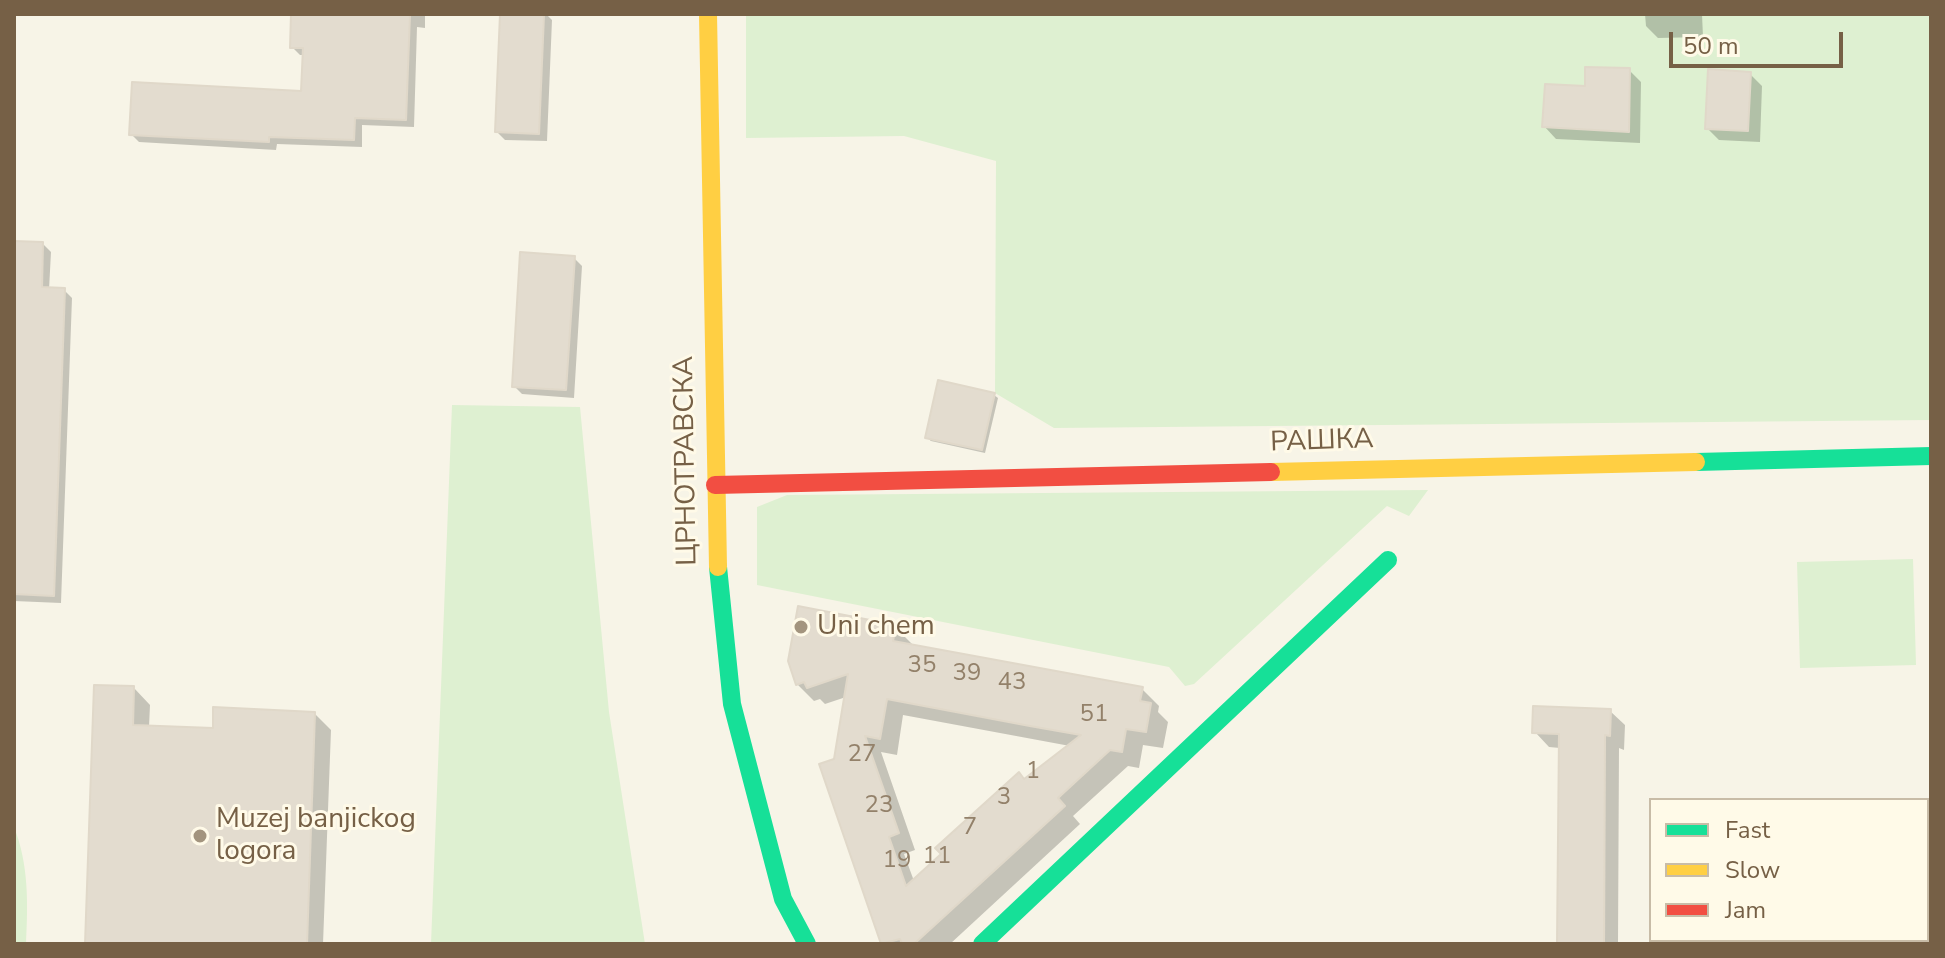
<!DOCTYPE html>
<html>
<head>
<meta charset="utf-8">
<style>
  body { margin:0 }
  #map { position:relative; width:1945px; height:958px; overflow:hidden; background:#f7f4e7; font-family:"Nunito Sans",sans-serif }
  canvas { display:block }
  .frame { position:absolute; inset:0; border:16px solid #766046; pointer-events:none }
  .legend { position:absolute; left:1649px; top:798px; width:280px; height:144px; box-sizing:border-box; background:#fffae8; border:2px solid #c8bca7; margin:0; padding:10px 14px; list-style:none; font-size:24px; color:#766046 }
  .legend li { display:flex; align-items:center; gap:16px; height:40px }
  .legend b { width:40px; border:2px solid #c8bca7 }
  .scale { position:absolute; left:1669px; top:32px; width:174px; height:36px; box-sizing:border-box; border:4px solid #766046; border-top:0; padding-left:10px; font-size:24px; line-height:28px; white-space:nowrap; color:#766046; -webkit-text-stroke:6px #fffae8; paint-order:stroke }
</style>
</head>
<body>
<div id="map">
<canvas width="1945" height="958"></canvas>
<div class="frame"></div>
<ul class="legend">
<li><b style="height:10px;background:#16e098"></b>Fast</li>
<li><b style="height:10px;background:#ffcf43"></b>Slow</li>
<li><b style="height:10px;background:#f24e42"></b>Jam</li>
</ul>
<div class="scale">50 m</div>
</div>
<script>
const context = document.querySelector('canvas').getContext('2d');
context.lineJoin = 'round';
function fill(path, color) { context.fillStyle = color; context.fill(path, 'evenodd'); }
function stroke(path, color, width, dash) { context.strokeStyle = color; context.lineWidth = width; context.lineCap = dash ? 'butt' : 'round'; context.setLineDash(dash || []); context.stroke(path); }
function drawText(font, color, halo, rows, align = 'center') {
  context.font = font + ' "Nunito Sans",sans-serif'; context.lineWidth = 6; context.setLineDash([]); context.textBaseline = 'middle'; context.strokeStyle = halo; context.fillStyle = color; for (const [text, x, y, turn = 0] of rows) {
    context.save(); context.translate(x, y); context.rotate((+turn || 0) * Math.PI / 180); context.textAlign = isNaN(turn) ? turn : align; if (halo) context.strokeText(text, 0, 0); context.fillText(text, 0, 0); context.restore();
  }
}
fill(new Path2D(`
  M746,14H1931V420L1054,428L995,393L996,161L904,136L746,138Z
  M452,405L580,407L609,712L645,944H431Z
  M1428,490L1409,516L1387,506L1194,684L1185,686L1169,667L757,585V507L787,495Z
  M1913,559L1916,665L1800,668L1797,562Z
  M14,827C29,865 28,904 26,944H14Z`), '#def0d1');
fill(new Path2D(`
  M293,14H425V28L417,27L414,127L362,125V147L277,144L276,150L139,142L131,134L303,93L305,55H300L292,47Z
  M501,14H546L552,20L547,141L505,140L497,132Z
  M1645,14H1702L1703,37L1658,38L1646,26Z
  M1629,70L1641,82L1640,143L1556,139L1544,126L1587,88Z
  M1750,74L1762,86L1760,142L1719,140L1707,128Z
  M14,243L43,244L51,252L49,290H64L72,298L61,603L14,601Z
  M574,258L582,266L574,398L522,394L514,386Z
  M994,395L998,398L985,453L931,441L927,438Z
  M895,627L912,644V647L1142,689L1159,706L1158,712L1168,722L1163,748L1143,745L1139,768L1128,766L1073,816L1080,824L950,944H883L821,765L835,760L846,697L825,704L820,699L814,701L797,684ZM903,715L1070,746L1025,781L914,881L904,854L915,850L881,752L897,755Z
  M134,688L150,705L149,727L214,730L314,713L331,730L323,944H87Z
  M1610,711L1625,725L1624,750L1619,748L1618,944H1559L1560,748L1549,747L1535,732Z`), '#0003');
const building = new Path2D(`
  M291,14H410L406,120L355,118L354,140L269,137V142L129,135L132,82L301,91L303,48H290Z
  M500,14H544L539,134L495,132Z
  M1585,67L1630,68L1629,132L1542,127L1545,84L1585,86Z
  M1708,69L1751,72L1748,131L1705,129Z
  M14,241L43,242L42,287L65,288L54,596L14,594Z
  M520,252L575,256L566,390L512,387Z
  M938,380L995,393L982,450L925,438Z
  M798,606L896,625L893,641L1143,687L1140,701L1151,703L1146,732L1126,729L1122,752L1110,750L1058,798L1065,806L914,944H902L900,939L881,944L819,764L834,759L848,674L807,688L804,682L796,685L788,661ZM887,699L1030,726L1081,735L1024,779L1019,772L935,848L941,854L906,886L889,837L899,833L865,736L880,739Z
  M94,685L134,686L133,725L213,728V707L315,712L307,944H85Z
  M1533,706L1611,709L1610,736L1605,735L1604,944H1557L1559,734L1532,733Z`);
fill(building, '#e3dccf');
stroke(building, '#e0d8c9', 2);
stroke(new Path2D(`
  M1696,462L1931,456
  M718,567L732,704L783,899L807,944
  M982,944L1388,560`), '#16e098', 18);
stroke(new Path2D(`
  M708,14L718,567
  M1271,472L1696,462`), '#ffcf43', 18);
stroke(new Path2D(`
  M715,485L1271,472`), '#f24e42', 18);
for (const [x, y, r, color] of [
  [801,627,8,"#a3947e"],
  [200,836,8,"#a3947e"]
]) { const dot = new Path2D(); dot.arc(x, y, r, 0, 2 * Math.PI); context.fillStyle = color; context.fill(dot); stroke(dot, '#fffae8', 3); }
drawText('24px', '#93816a', null, [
  ["35",922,666],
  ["39",967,674],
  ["43",1012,683],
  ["51",1094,715],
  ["27",862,755],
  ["1",1033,772],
  ["3",1004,798],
  ["23",879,806],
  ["7",970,828],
  ["11",937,857],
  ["19",897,861]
]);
drawText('28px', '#766046', '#fffae8', [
  ["РАШКА",1322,442,-2],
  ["ЦРНОТРАВСКА",687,461,-91]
]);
drawText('28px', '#766046', '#fffae8', [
  ["Uni chem",817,627],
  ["Muzej banjickog",216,820],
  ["logora",216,852]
], 'left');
</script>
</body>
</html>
